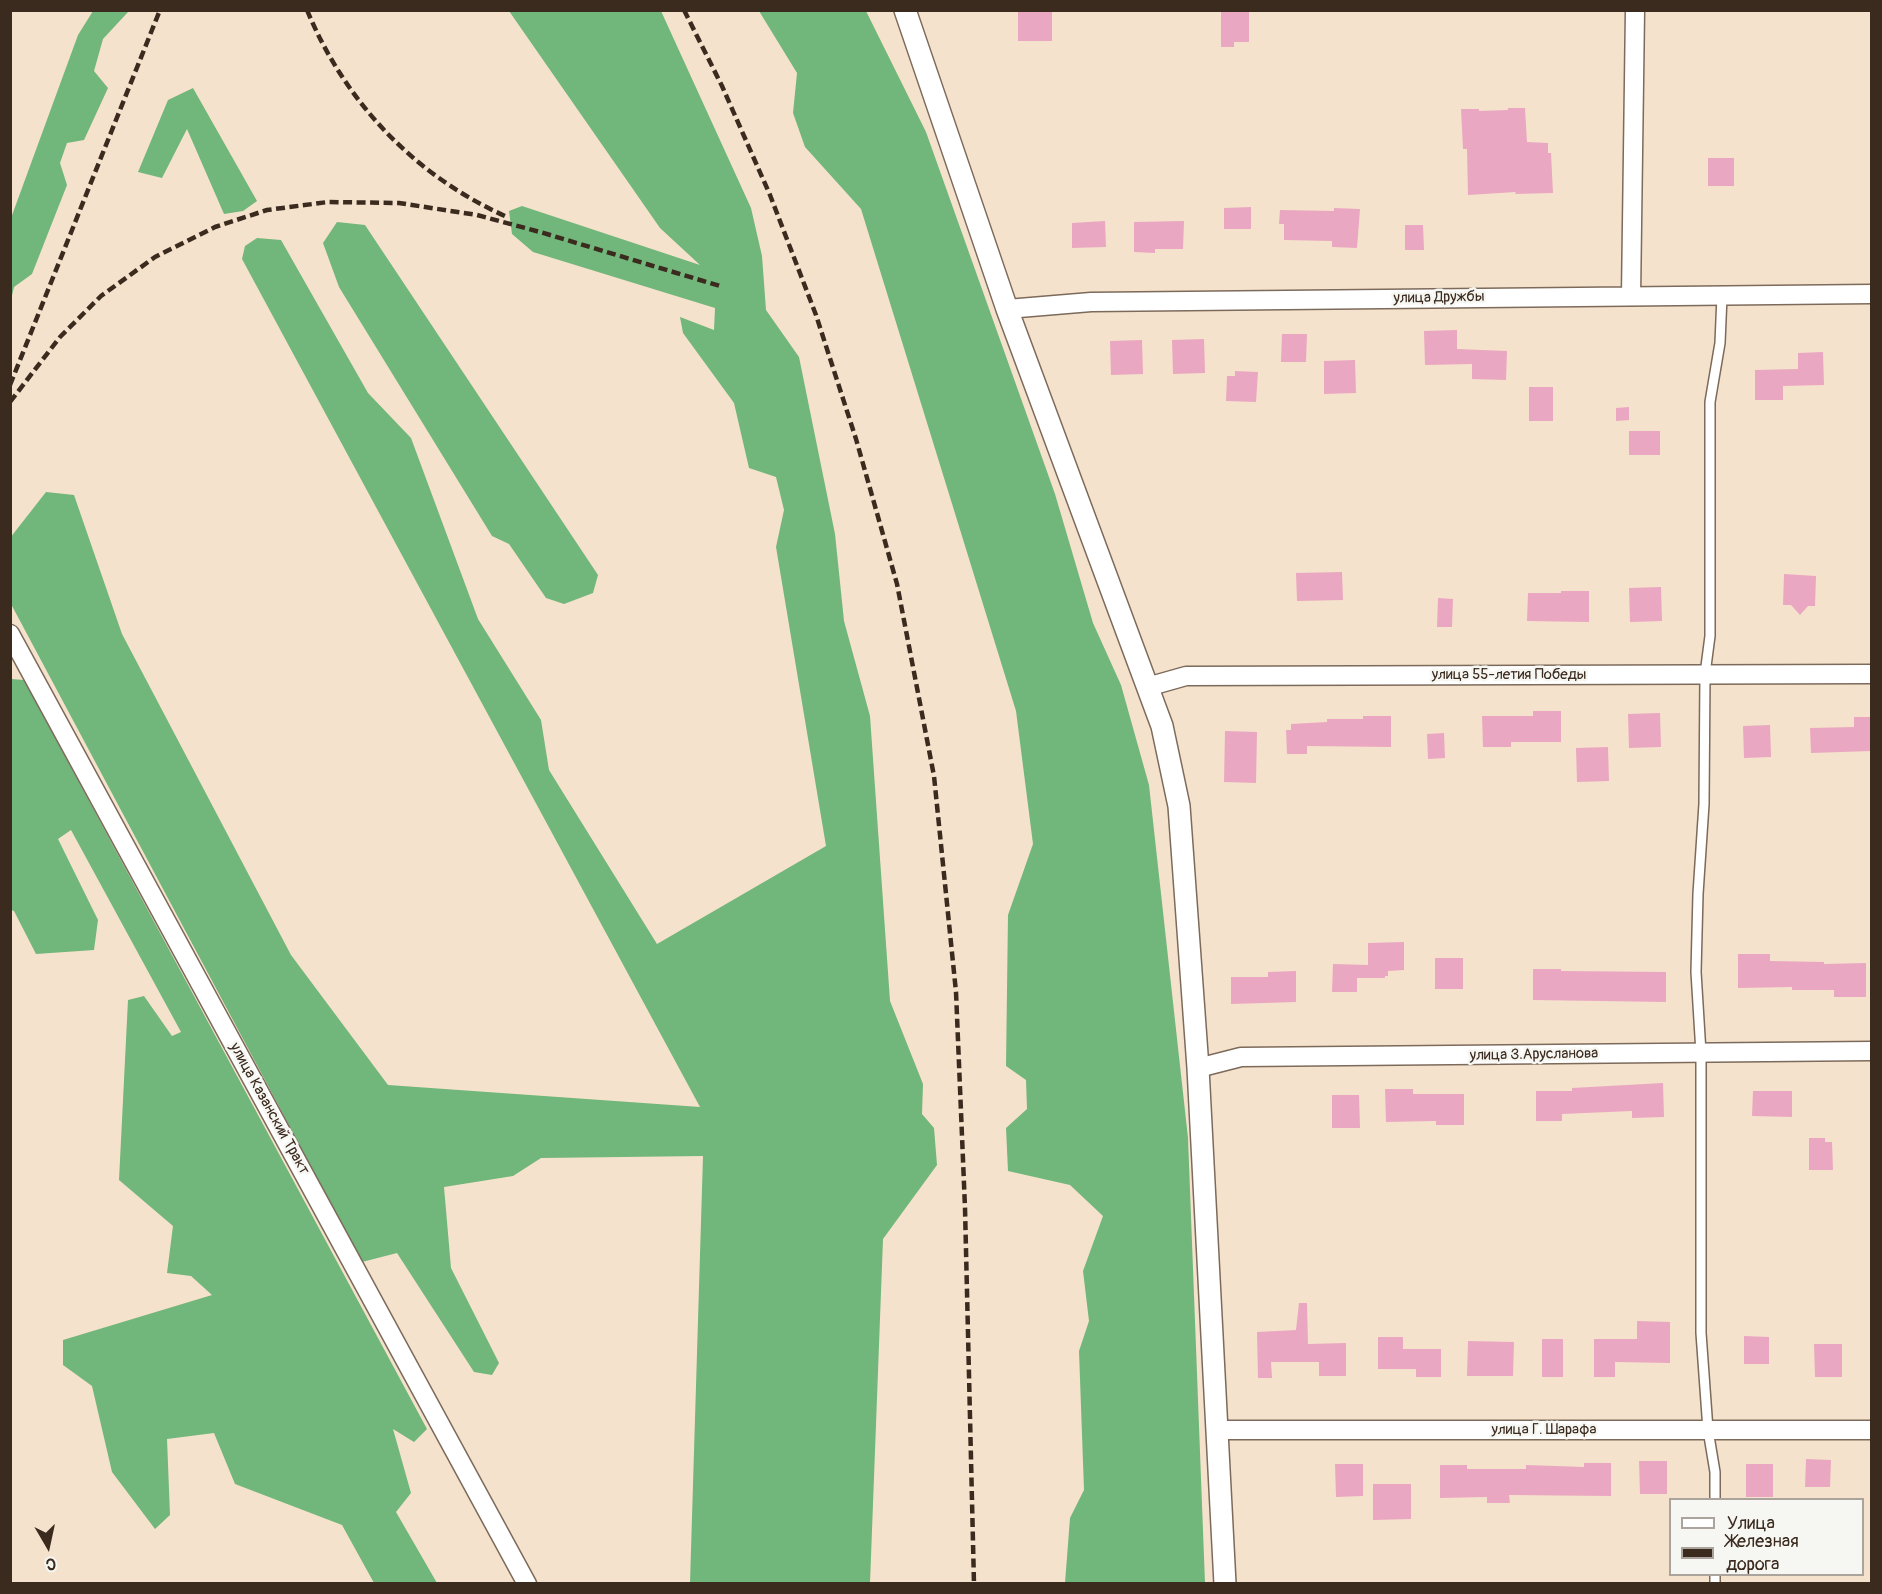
<!DOCTYPE html>
<html>
<head>
<meta charset="utf-8">
<style>
  body { margin:0 }
  #map { position:relative; width:1882px; height:1594px; overflow:hidden; background:#f5e2cc; font-family:Pangolin,sans-serif }
  canvas { display:block }
  .frame { position:absolute; inset:0; border:12px solid #3b2a1e; pointer-events:none }
  .legend { position:absolute; left:1669px; top:1498px; width:195px; height:78px; box-sizing:border-box; background:#f6f6f2; border:2px solid #aba49d; margin:0; padding:8px 10px; list-style:none; font-size:18px; color:#3b2a1e }
  .legend li { display:flex; align-items:center; gap:12px; height:30px }
  .legend b { width:30px; border:2px solid #aba49d }
  .north { position:absolute; left:18px; top:1516px; width:60px; height:60px; -webkit-text-stroke:4px #f6f6f2; paint-order:stroke; rotate:171deg; font-size:16px; font-weight:700; line-height:24px; text-align:center; color:#3b2a1e }
  .north::after { content:''; display:block; margin:auto; width:21px; height:27px; background:#3b2a1e; clip-path:polygon(50% 0,100% 100%,50% 72%,0 100%) }
</style>
</head>
<body>
<div id="map">
<canvas width="1882" height="1594"></canvas>
<div class="frame"></div>
<ul class="legend">
<li><b style="height:8px;background:#fff"></b>Улица</li>
<li><b style="height:8px;background:#3b2a1e"></b>Железная дорога</li>
</ul>
<div class="north">С</div>
</div>
<script>
const context = document.querySelector('canvas').getContext('2d');
context.lineJoin = 'round';
function fill(path, color) { context.fillStyle = color; context.fill(path, 'evenodd'); }
function stroke(path, color, width, dash) { context.strokeStyle = color; context.lineWidth = width; context.lineCap = dash ? 'butt' : 'round'; context.setLineDash(dash || []); context.stroke(path); }
function drawText(font, color, halo, rows, align = 'center') {
  context.font = font + ' Pangolin,sans-serif'; context.lineWidth = 5; context.setLineDash([]); context.textBaseline = 'middle'; context.strokeStyle = halo; context.fillStyle = color; for (const [text, x, y, turn = 0] of rows) {
    context.save(); context.translate(x, y); context.rotate((+turn || 0) * Math.PI / 180); context.textAlign = isNaN(turn) ? turn : align; if (halo) context.strokeText(text, 0, 0); context.fillText(text, 0, 0); context.restore();
  }
}
fill(new Path2D(`
  M93,11H129L103,39L94,71L108,88L84,140L67,143L60,163L67,185L32,274L14,287L11,300V218L78,35Z
  M509,11H661L751,208L762,256L766,310L799,357L835,534L844,621L870,716L890,1001L923,1084L922,1114L934,1128L937,1165L883,1239L870,1583H690L703,1156L541,1158L513,1176L444,1187L451,1268L499,1363L492,1375L474,1372L397,1253L362,1262L11,604L10,538L46,492L74,495L122,634L291,955L388,1085L700,1107L242,259L245,246L257,238L281,240L368,393L411,438L478,619L541,720L549,770L657,944L826,846L776,547L784,510L776,477L749,468L734,403L683,333L680,317L714,330L715,308L533,252L512,234L509,211L522,206L700,265L660,228Z
  M759,11H866L926,132L1055,494L1093,623L1121,685L1149,785L1188,1138L1205,1583H1065L1070,1518L1084,1490L1079,1351L1089,1321L1083,1271L1103,1216L1070,1185L1008,1171L1006,1128L1027,1109L1026,1080L1006,1066L1008,915L1033,844L1016,711L861,209L805,147L793,113L797,73Z
  M193,88L257,201L243,211L224,214L187,129L162,178L138,172L168,100Z
  M337,222L365,225L598,575L593,593L564,604L546,598L509,544L492,536L339,287L323,243Z
  M11,679L24,680L427,1429L414,1442L393,1429L411,1493L396,1512L437,1583H374L342,1525L235,1484L214,1433L167,1439L170,1515L155,1529L112,1472L92,1386L63,1365V1340L212,1295L191,1276L167,1273L173,1226L119,1180L128,1000L144,996L172,1036L181,1032L71,830L58,839L98,920L94,950L36,954L14,911L11,910Z`), '#71b67a');
fill(new Path2D(`
  M1018,10H1052V41H1018Z
  M1221,10H1249V42H1234V47H1221Z
  M1508,108H1525L1527,142L1548,143V153H1551L1553,193L1515,194L1516,192L1468,195L1467,149H1463L1461,109H1479V111L1508,110Z
  M1708,158H1734V186H1708Z
  M1251,207V229H1224V208Z
  M1334,208L1360,209L1357,248L1332,247V241L1284,240V224H1279L1280,210L1334,211Z
  M1105,221L1106,247L1072,248V223Z
  M1184,221L1183,249H1155V253L1134,252V222Z
  M1405,225H1423L1424,250H1405Z
  M1457,330V349L1507,351L1506,380L1472,379V364L1425,365L1424,331Z
  M1282,334H1307L1306,362H1281Z
  M1204,339L1205,373L1173,374L1172,340Z
  M1142,340L1143,374L1111,375L1110,341Z
  M1823,352L1824,385L1783,386V400H1755V370L1798,369V353Z
  M1355,360L1356,393L1324,394V361Z
  M1235,371L1258,372L1256,402L1226,401L1227,376H1235Z
  M1529,387H1553V421H1529Z
  M1629,407V420L1616,421V408Z
  M1629,431H1660V455H1629Z
  M1342,572L1343,600L1297,601L1296,573Z
  M1784,574L1816,576L1815,606H1808L1800,615L1791,605H1783Z
  M1661,587L1662,621L1630,622L1629,588Z
  M1561,591H1589V622L1527,621L1528,593H1561Z
  M1438,598L1453,599L1452,627H1437Z
  M1533,711H1561V742H1511V747H1483L1482,716H1533Z
  M1660,713L1661,747L1629,748L1628,714Z
  M1363,716H1391V747L1307,746V754H1287L1286,730H1291V724L1327,722V719H1363Z
  M1854,717H1872V751L1811,753L1810,728L1854,727Z
  M1770,725L1771,757L1744,758L1743,726Z
  M1225,731L1257,732L1256,783L1224,782Z
  M1444,733L1445,758L1428,759L1427,734Z
  M1608,747L1609,781L1577,782L1576,748Z
  M1404,942V970L1388,971V976H1385V978H1357V992H1332L1333,964L1368,965V943Z
  M1738,954H1770V961L1824,962V964L1866,963V997H1834V990H1792V987L1738,988Z
  M1435,958H1463V989H1435Z
  M1533,969H1561V971L1666,972V1002L1533,1000Z
  M1296,971V1002L1231,1004V977H1268V972Z
  M1663,1083L1664,1117L1632,1118V1111L1562,1114V1121H1536V1091H1572V1088Z
  M1385,1089H1413V1094H1464V1125H1436V1121L1386,1122Z
  M1753,1091H1792V1117L1752,1116Z
  M1332,1095H1359L1360,1128H1332Z
  M1809,1138H1825V1142H1832L1833,1170H1809Z
  M1299,1303H1307L1308,1344L1346,1343V1376H1319V1362H1271L1272,1378H1258L1257,1332L1296,1330Z
  M1637,1321L1670,1322V1363L1615,1362V1377H1594V1339H1637Z
  M1744,1336L1769,1337V1364H1744Z
  M1378,1337H1403V1349H1441V1377H1416V1369H1378Z
  M1542,1339H1563V1377H1542Z
  M1468,1341L1514,1342L1513,1376H1467Z
  M1814,1344H1842V1377H1815Z
  M1806,1459L1831,1460L1830,1487H1805Z
  M1639,1461H1667V1494H1640Z
  M1584,1463H1611V1496L1509,1495L1510,1503H1487V1497L1440,1498V1465H1467V1469H1526V1465L1584,1467Z
  M1335,1464H1363V1496L1336,1497Z
  M1746,1464H1773V1497H1746Z
  M1373,1484H1411V1519L1373,1520Z`), '#eaa7c1');
const service = new Path2D(`
  M1715,1500V1472L1708,1430L1701,1333V1053L1696,972L1698,894L1704,804L1705,674L1710,636V402L1720,343L1722,296
  M1715,1584V1574`);
const minor = new Path2D(`
  M1631,296L1635,10
  M1007,309L1091,302L1872,294
  M10,634L527,1584
  M1147,687L1186,676L1872,674
  M1198,1068L1241,1057L1872,1051
  M1217,1430H1872`);
const tertiary = new Path2D(`
  M905,10L1007,309L1162,726L1179,806L1198,1068L1225,1584`);
stroke(service, '#7c6a5b', 12);
stroke(minor, '#7c6a5b', 21);
stroke(tertiary, '#7c6a5b', 24);
stroke(service, '#fff', 9);
stroke(minor, '#fff', 18);
stroke(tertiary, '#fff', 21);
stroke(new Path2D(`
  M307,10C345,102 414,175 505,216
  M684,10L722,86L770,195L816,315L856,439L897,584L934,776L956,992L965,1208L974,1584
  M10,385L160,10
  M10,402L60,337L101,296L155,257L215,227L267,210L328,202L399,203L477,215L540,232L720,286`), '#3b2a1e', 4.5, [9, 4.5]);
drawText('15px', '#3b2a1e', '#f6f6f2', [
  ["улица Дружбы",1439,298,-1],
  ["улица 55-летия Победы",1509,675],
  ["улица З.Арусланова",1534,1055,-1],
  ["улица Казанский Тракт",269,1109,61],
  ["улица Г. Шарафа",1544,1430]
]);
</script>
</body>
</html>
